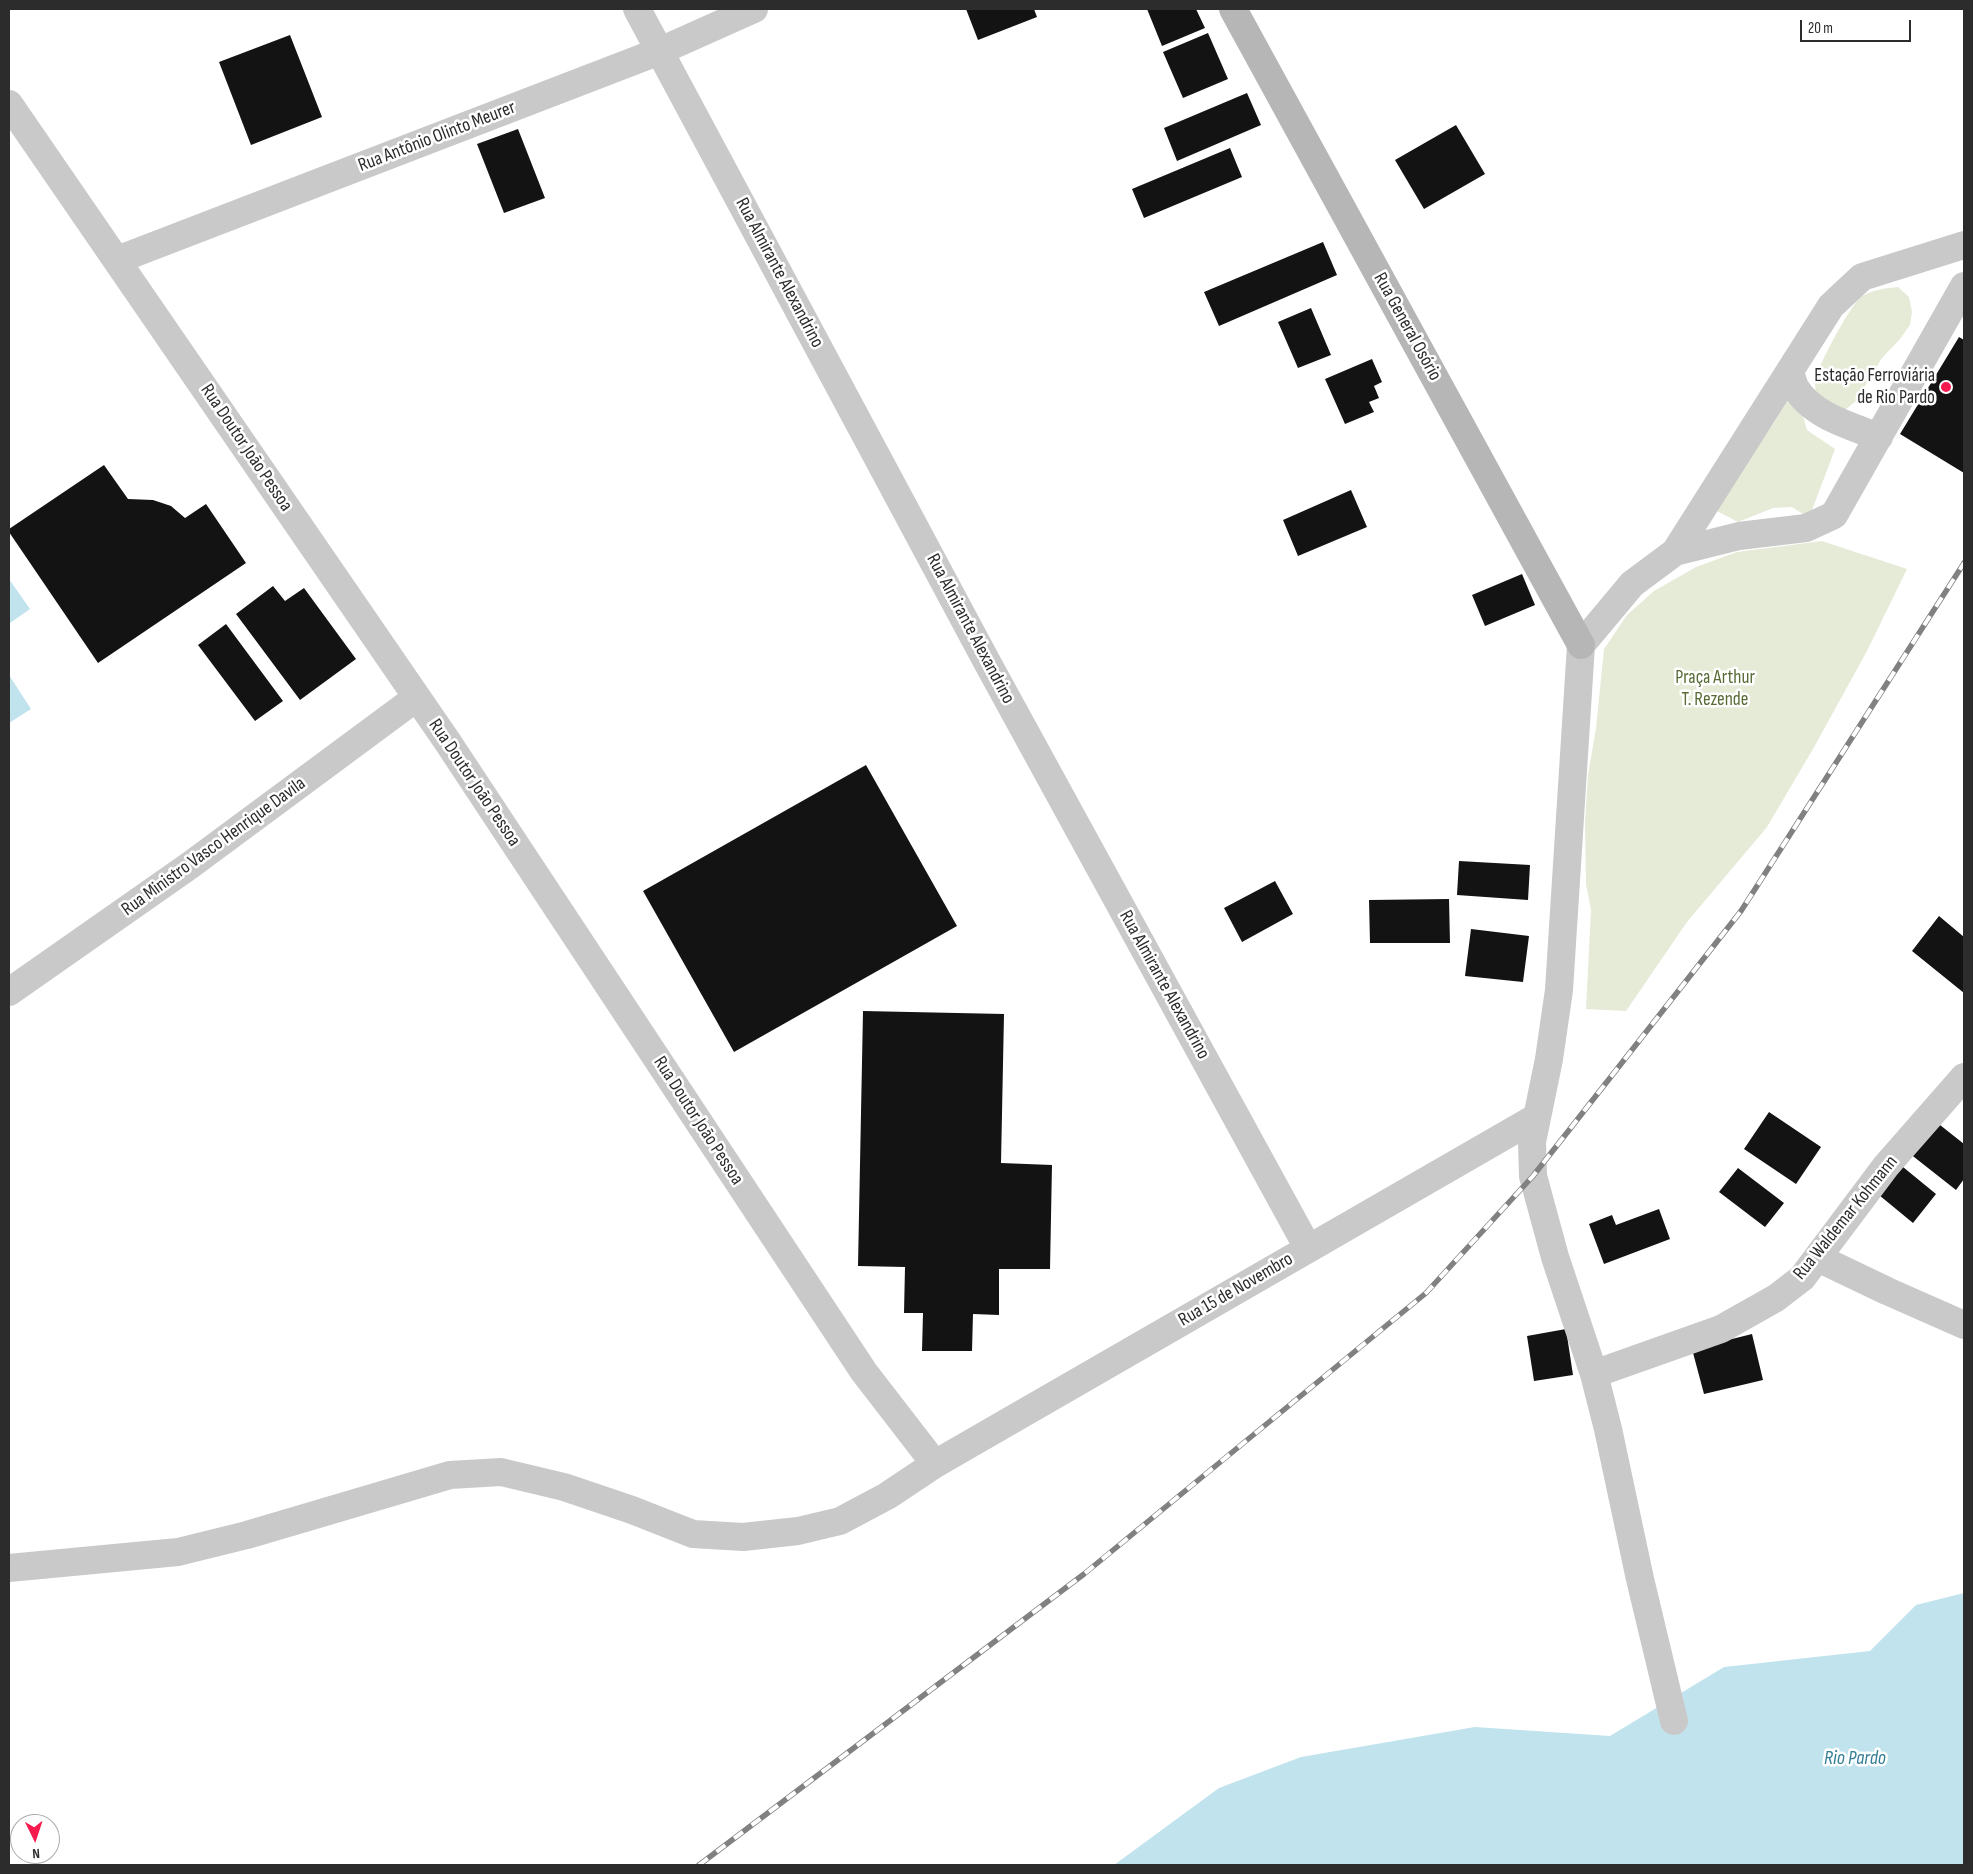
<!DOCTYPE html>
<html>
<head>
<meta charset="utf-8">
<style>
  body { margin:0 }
  #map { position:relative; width:1973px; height:1874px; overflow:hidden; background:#fff; font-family:"Sofia Sans Condensed",sans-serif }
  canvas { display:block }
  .frame { position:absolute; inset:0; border:10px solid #2c2c2c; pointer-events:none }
  .north { position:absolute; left:10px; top:1814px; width:50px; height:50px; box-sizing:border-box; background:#fff; border:1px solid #ababab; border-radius:50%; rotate:176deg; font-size:14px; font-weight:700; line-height:20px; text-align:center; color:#2c2c2c }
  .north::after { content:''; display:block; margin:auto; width:18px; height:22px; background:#f61a4e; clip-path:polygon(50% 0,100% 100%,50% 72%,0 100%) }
  .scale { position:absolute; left:1800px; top:20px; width:111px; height:22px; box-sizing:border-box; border:2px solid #2c2c2c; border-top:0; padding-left:6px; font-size:15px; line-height:18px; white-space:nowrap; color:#2c2c2c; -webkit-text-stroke:4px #fff; paint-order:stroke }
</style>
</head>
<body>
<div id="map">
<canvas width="1973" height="1874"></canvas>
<div class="frame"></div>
<div class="north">N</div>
<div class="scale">20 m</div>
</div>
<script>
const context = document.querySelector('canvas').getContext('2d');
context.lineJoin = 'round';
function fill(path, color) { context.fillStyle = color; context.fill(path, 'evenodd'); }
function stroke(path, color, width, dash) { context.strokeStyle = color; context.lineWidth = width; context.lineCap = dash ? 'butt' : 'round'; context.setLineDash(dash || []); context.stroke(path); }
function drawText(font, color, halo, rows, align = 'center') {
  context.font = font + ' "Sofia Sans Condensed",sans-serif'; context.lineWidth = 5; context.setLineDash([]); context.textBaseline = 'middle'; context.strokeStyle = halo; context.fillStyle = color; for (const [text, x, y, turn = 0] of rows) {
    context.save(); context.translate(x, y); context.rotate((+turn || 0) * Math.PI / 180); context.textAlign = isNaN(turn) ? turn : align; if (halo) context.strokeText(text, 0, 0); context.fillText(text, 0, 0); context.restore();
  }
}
fill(new Path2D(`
  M1898,287L1909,297L1912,312L1910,325L1900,339L1882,358L1856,401L1845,410L1818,400C1817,395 1815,389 1815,384C1815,370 1849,308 1860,298C1870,290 1886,288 1898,287Z
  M1787,401L1803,416L1807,430L1835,449L1809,518L1792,507L1773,508L1738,522L1717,511L1731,483L1773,424Z
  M1822,541L1907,569L1867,651L1813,749L1767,827L1687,922L1626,1011L1586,1009L1591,910L1586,884L1585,823L1588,775L1596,728L1604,649L1627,615L1654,591L1696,567L1737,552Z`), '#e5ebd7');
fill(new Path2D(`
  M9,579L30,609L10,623L9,621Z
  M9,675L31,709L9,723Z
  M1964,1593V1865H1114L1219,1788L1301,1757L1475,1727L1610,1736L1724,1667L1870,1651L1916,1605Z`), '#c0e3ee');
fill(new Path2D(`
  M966,9H1034L1037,17L978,40Z
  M1147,9H1196L1205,28L1162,46Z
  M1208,33L1228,79L1183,98L1163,52Z
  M290,35L322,117L251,145L219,62Z
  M1247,93L1261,125L1177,161L1164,128Z
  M1456,125L1485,174L1424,209L1395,160Z
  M518,129L545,198L504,213L477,144Z
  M1230,148L1242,177L1144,218L1132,189Z
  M1323,242L1337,275L1219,326L1204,292Z
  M1311,308L1331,355L1298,368L1278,322Z
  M1959,337L1964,340V473L1900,434Z
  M1372,359L1382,382L1374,386L1379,398L1369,402L1374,412L1345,424L1325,379Z
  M104,465L128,499L153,500L171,506L185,518L206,504L246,563L98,663L9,532V529Z
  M1351,490L1367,527L1298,556L1283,520Z
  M1522,574L1535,605L1485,626L1472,595Z
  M273,586L285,601L304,588L356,659L300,700L236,614Z
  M226,624L283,701L255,721L198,645Z
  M866,765L957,926L734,1052L643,891Z
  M1459,861L1530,865L1528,900L1457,895Z
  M1275,881L1293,914L1242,942L1224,908Z
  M1449,899L1450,943H1370L1369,900Z
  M1939,916L1964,937V993L1912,951Z
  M1471,929L1529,936L1523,982L1465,976Z
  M863,1011L1004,1014L1001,1163L1052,1165L1050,1269H999V1315L973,1314L972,1351H922L923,1313H904L905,1267L858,1266Z
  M1769,1112L1821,1147L1796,1184L1744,1149Z
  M1935,1121L1964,1144V1179L1956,1190L1909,1153Z
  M1903,1167L1936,1194L1913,1223L1879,1195Z
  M1738,1168L1784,1203L1765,1227L1719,1192Z
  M1659,1209L1670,1239L1604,1264L1589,1224L1612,1215L1616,1225Z
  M1566,1329L1573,1375L1534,1381L1527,1336Z
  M1752,1334L1763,1380L1704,1394L1692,1349Z`), '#131313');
stroke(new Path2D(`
  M637,9L987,662L1308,1248
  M9,104L447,741L864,1372L935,1464
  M117,260L660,51L754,9
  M1790,372C1792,377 1793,383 1795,387C1812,416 1851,426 1879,437
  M1675,552L1831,306L1862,277L1964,245
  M9,992L189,866L416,698
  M1818,1258L1887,1291L1964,1325
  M1594,1374L1721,1329L1776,1298L1802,1278L1886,1166L1964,1077
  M9,1568L178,1552L247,1535L450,1475L501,1472L564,1487L632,1510L693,1534L743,1537L798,1531L840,1521L887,1496L935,1464L1537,1117
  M1674,1721L1640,1579L1608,1429L1594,1374L1555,1257L1533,1176L1532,1142L1549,1059L1559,990L1581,645L1632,584L1675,552L1739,536L1806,528L1834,515L1964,286`), '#c9c9c9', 28);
stroke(new Path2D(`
  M1233,9L1581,645`), '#b6b6b6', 28);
const rail = new Path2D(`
  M699,1865L1084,1574L1426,1293L1533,1176L1741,911L1964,563`);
stroke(rail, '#818181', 5.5);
stroke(rail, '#fff', 4, [11]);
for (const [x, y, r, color] of [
  [1946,387,6,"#f61a4e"]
]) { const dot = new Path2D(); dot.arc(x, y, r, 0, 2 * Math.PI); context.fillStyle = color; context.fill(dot); stroke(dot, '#fff', 2); }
drawText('19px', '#2c2c2c', '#fff', [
  ["Rua Antônio Olinto Meurer",437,137,-21],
  ["Rua Almirante Alexandrino",779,273,62],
  ["Rua General Osório",1407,327,61],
  ["Rua Doutor João Pessoa",246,448,56],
  ["Rua Almirante Alexandrino",970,629,62],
  ["Rua Doutor João Pessoa",474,783,56],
  ["Rua Ministro Vasco Henrique Davila",214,847,-36],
  ["Rua Almirante Alexandrino",1164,985,61],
  ["Rua Doutor João Pessoa",698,1121,57],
  ["Rua Waldemar Kohmann",1846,1218,-51],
  ["Rua 15 de Novembro",1236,1290,-30]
]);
drawText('19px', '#2c2c2c', '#fff', [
  ["Estação Ferroviária",1935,376],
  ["de Rio Pardo",1935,398]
], 'right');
drawText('19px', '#576b35', '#fff', [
  ["Praça Arthur",1715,678],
  ["T. Rezende",1715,700]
]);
drawText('italic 20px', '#337e94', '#fff', [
  ["Rio Pardo",1855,1759]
]);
</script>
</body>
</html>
